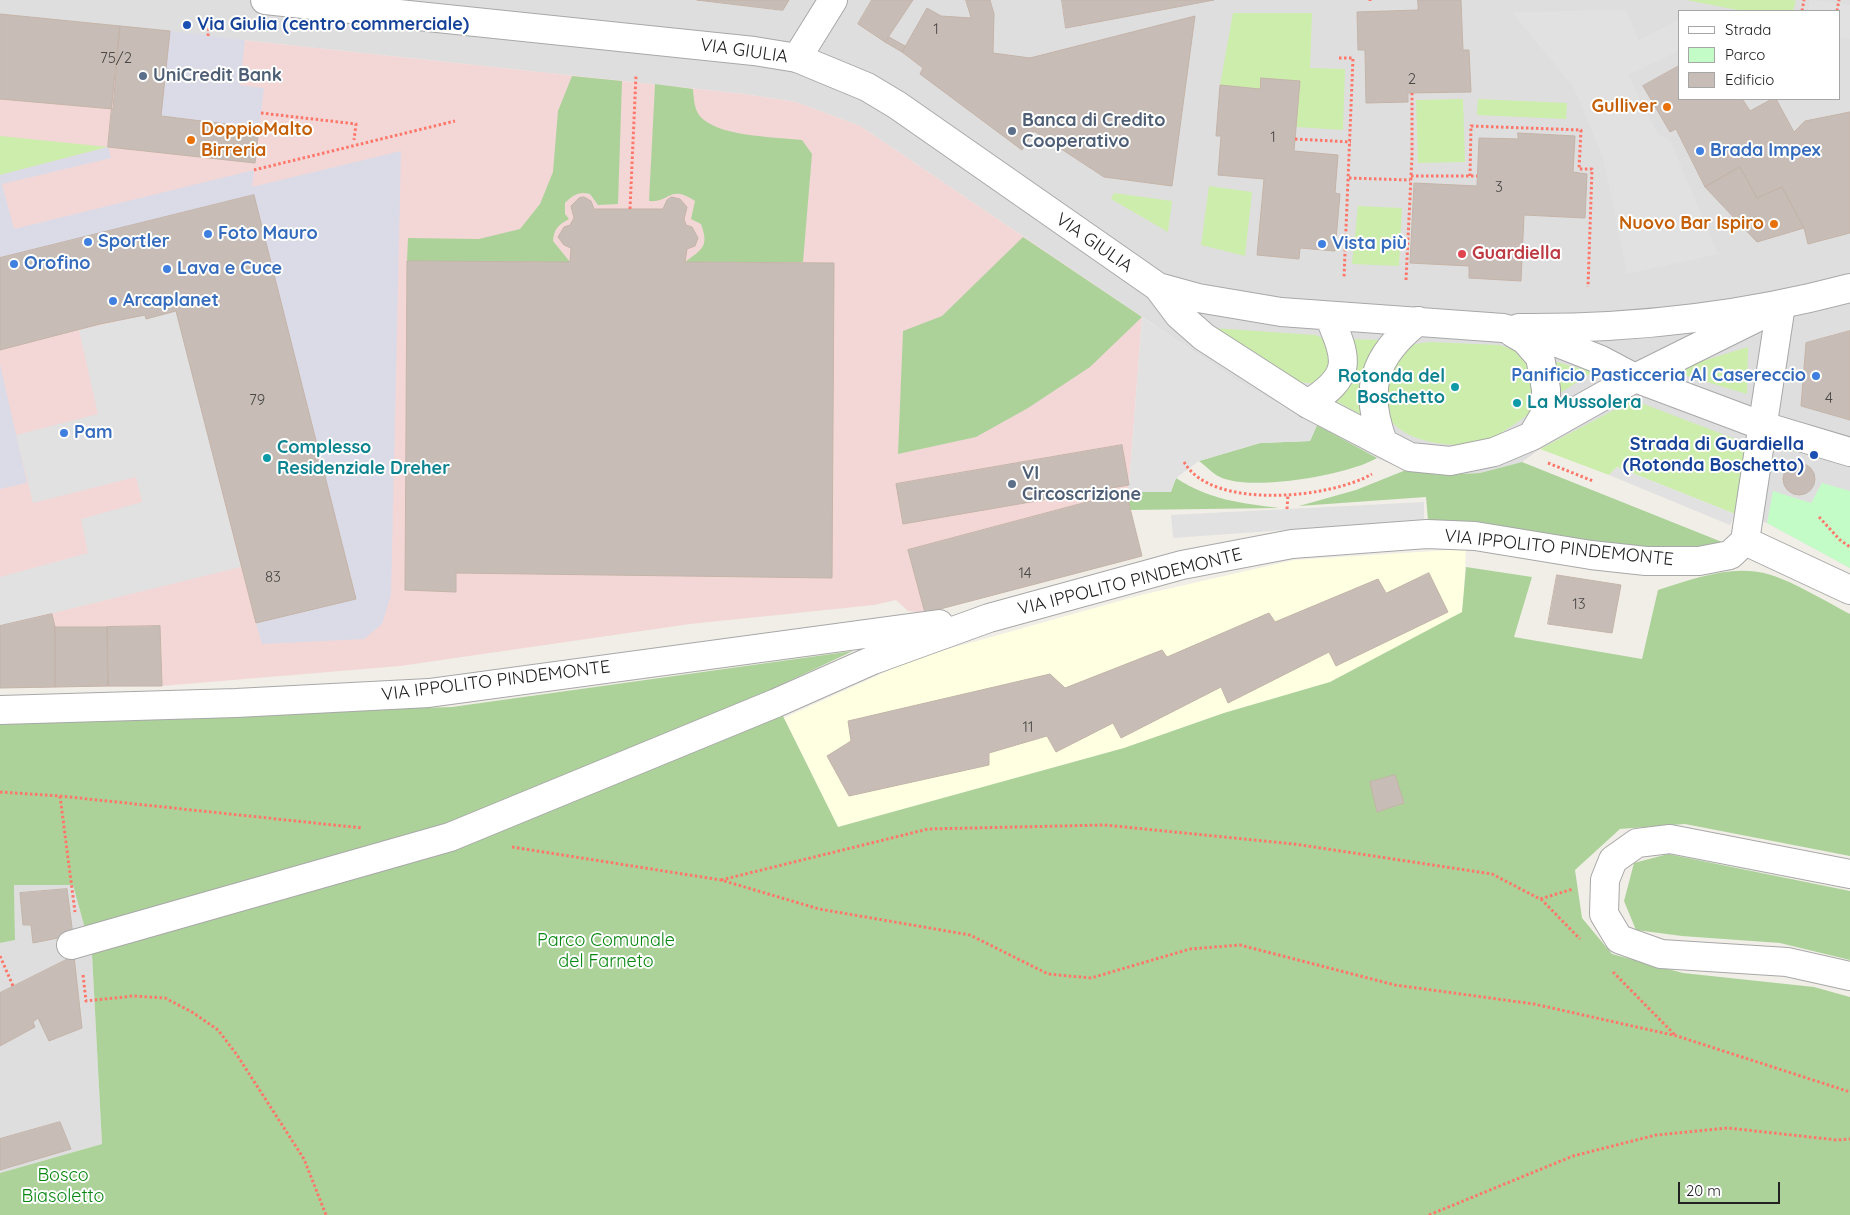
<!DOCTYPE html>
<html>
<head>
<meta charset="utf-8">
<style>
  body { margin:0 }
  #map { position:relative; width:1850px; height:1215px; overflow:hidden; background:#f1eee7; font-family:Quicksand,sans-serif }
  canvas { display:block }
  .legend { position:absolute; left:1678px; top:10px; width:162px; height:90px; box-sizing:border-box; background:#fff; border:1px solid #a6a6a6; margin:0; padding:6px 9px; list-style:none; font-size:15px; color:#212121 }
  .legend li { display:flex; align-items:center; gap:10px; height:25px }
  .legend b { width:25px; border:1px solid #a6a6a6 }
  .scale { position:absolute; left:1678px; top:1182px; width:102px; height:22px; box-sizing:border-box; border:2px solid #212121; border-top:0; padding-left:6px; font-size:15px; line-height:18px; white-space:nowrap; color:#212121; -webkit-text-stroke:4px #fff; paint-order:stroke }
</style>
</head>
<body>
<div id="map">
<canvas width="1850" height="1215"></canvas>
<ul class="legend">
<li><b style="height:6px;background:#fff"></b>Strada</li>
<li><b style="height:14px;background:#c4fcc7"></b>Parco</li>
<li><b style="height:14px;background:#c7bdb6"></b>Edificio</li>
</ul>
<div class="scale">20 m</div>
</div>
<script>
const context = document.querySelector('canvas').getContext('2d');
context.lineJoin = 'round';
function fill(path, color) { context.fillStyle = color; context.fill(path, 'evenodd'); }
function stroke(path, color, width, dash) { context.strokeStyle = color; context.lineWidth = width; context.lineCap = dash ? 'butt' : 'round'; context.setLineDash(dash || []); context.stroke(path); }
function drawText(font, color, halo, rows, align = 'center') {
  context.font = font + ' Quicksand,sans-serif'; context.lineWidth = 4; context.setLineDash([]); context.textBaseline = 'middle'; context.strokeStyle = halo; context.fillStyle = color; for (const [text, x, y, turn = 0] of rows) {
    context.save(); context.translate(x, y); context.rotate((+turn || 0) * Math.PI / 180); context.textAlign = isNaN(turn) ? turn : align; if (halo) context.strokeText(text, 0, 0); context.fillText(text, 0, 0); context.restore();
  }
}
fill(new Path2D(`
  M0,0H1850V568L1767,523L1735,514L1746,443L1540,449L1522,462L1480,473L1440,475L1406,470L1377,458L1237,381L860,126L796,102L744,94L0,14ZM1679,11H1839V99H1679Z
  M73,884L92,954L102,1144L0,1173V943L15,940L14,885Z`), '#dfdede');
fill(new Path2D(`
  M0,14L744,94L796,102L860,126L1142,317L1129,485L1126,492L1142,556L925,613L908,611L896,600L874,605L690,624L400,666L162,686L0,688Z`), '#f2d7d6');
fill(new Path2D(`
  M1466,549L1463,612L1330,682L1224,713L1124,748L838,827L784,718L916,658L1141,595L1294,560Z`), '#ffffe2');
fill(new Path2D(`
  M1686,0H1792L1796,1L1793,11H1743Z
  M1233,13H1312L1310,68L1345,69L1343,130L1296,127L1300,81L1261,78L1260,89L1220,85Z
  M1463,99L1465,162L1418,163L1416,100Z
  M1478,99L1567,103L1566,119L1477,115Z
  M0,136L108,147L0,175Z
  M1209,186L1252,192L1245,256L1201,245Z
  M1114,193L1172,201L1168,232L1111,199Z
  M1358,206L1402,208L1399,266L1352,264Z
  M1212,328L1316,335L1326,340L1335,363L1317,384L1299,382Z
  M1349,339L1381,340C1361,366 1358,382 1362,415L1330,398Z
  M1430,342L1499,345L1514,350L1528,366L1534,383L1529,414C1513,425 1492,442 1472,444C1448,447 1410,442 1393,423C1385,415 1380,387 1384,376C1386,369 1398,352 1404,348C1412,344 1421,343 1430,342Z
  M1748,347L1747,394L1670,371Z
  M1550,360L1593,372L1557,395Z
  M1633,400L1746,443L1735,514L1617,467L1609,475L1540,449Z`), '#cdedac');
fill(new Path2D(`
  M572,76L622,81L618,204L598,205L590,194C579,191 573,195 565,203V214L569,219C558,225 554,229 553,241L570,262L407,261L408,238L479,239L520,229L540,204L553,172L558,111Z
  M655,84L693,89C694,100 694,113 704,120C726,137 775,137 802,140L812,154L803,262H685C703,249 709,246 701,224L691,219L695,201C668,184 671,203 649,201Z
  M1023,237L1142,317L1090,367L1028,408L976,437L898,454L903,331L942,316Z
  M1317,425L1377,458C1349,475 1250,492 1220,477C1213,474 1206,466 1199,461L1260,443L1310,441Z
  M1522,462L1722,542L1704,548H1644L1579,544L1504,528L1428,520L1426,497L1299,506L1356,490L1406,470L1440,475L1480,473Z
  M1176,478C1210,500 1240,503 1279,508L1130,510L1126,492L1171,491Z
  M1466,567L1532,577L1514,637L1642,659L1658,590C1693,579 1734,563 1771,575C1794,582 1827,602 1850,614V856L1685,824L1620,829L1575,870L1582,918L1612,954L1683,973L1814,987L1850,997V1215H0V1173L102,1144L92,954L73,885H14L15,940L0,943V720L452,707L853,651L770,690L838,827L1124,748L1224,713L1330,682L1462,612Z
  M1668,854L1850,891V960L1780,943L1682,936L1636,930L1624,901L1634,863Z`), '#acd29a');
fill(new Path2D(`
  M1822,483L1850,491V568L1767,523L1773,491L1811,503Z`), '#c4fcc7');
fill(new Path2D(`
  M1810,0L1850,5V39L1839,37V11H1808Z
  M1626,10L1639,40L1678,20L1679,22V51L1628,75L1658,134L1671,142L1718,254L1627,274L1603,158L1574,88L1512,12Z
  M176,311L241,567L0,626V577L88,553L81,519L142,502L136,477L33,503L16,435L98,414L79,330L145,315Z
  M1142,317L1237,381L1317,425L1310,441L1260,443L1199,461L1176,478L1171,492H1126L1129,485Z
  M1617,467L1735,514L1730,525L1609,475Z
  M1424,502V520L1173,538L1171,515Z`), '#e1e1e1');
fill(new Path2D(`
  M170,31L245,40L240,85L264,88L259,128L161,116Z
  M108,147L111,158L2,184L14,229L254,170L252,187L401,151L391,595L382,624L364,639L262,644L256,623L356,598L254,196L0,258V175Z
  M0,364L27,483L0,489Z`), '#dbdbe7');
const building = new Path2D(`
  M697,0H789L783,10Z
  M872,0H913L885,42L858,24Z
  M966,0H990L994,14L993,53L1030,58L1195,16L1172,186L1104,177L1034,131L1022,150L920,74L923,68L902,52L927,8L941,16L971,18Z
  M1062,0H1214L1066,28Z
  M1418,0H1461L1463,50H1469L1471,92L1408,93V102L1366,103L1365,50H1358L1357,12L1418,10Z
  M0,14L120,26L113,109L0,99Z
  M120,26L170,31L161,116L259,128L255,163L108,147Z
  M889,37L905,46L902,52L885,42Z
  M1679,66V99H1745L1743,100L1750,111L1772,99H1776L1794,132L1805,121L1850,112V233L1808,244L1804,228L1782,187L1757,198L1740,167L1705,187L1676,129L1670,132L1643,86Z
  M1261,78L1300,81L1294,151L1338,155L1335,193L1340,194L1335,251L1300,248L1299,259L1257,255L1264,179L1218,175L1221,136H1216L1220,85L1260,89Z
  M1518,133L1575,136L1573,172L1587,174L1585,218L1524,215L1521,281L1469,278V266L1410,263L1414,183L1477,186L1479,138L1518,139Z
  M1740,167L1757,198L1782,187L1804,228L1757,242L1705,187Z
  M254,195L356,599L256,623L176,311L146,319L145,315L100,324L0,350V258Z
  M584,197L591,201L594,209H663L667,200L671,197L680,199L687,207L684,219L686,225L692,227L698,238L695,246L687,249L685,262L834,263L832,578L456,573V592L405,590L407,261L570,262L571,248L564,245L558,237L564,227L570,225L574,218L571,206L579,198Z
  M1850,331V420L1801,406L1806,343Z
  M1122,445L1129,485L903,524L896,484Z
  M1783 479a16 16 0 1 1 32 0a16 16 0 1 1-32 0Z
  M1126,492L1142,556L925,613L908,550Z
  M1429,573L1448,612L1336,666L1329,652L1228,703L1221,687L1121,738L1113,723L1056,752L1047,736L989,753V765L849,796L827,756L851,741L848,721L1050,674L1065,688L1162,650L1167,657L1269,613L1275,622L1378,579L1386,593Z
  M1557,575L1621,585L1612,633L1548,624Z
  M52,614L55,627V687L0,688V626Z
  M160,626L162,686H108L107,627Z
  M55,627H107L108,686L55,687Z
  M1395,775L1404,803L1377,812L1370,782Z
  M67,889L73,935L33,943L31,925H23L20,893Z
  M74,956L82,1028L49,1041L38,1018L33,1022L35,1027L0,1046V993Z
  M60,1122L71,1149L0,1170V1139Z`);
fill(building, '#c7bdb6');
stroke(building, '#c4b4a9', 1);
const minor = new Path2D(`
  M797,58L833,0
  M1519,328C1632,329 1741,317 1850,288
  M1635,378L1758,317
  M1745,541L1850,590
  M0,710L236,703L429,693L939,624
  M1850,874L1670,839L1637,843L1613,860L1605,880L1604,914L1619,939L1661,954L1787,962L1850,976
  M71,945L450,837L776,703L873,660L989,618L1182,565L1292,544L1427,534L1475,536L1591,555L1646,561H1699L1730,555L1745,541L1781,305`);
const tertiary = new Path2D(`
  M265,0L754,51L797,58L867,87L897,105L1158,287L1179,315L1204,337L1308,404L1410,457L1450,461L1494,452L1532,436L1635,378
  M1158,287L1198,298L1281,312L1503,328L1558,343L1601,360L1635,378L1763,426L1850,452
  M1513,333L1525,340L1540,357L1546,389V412L1532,436
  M1308,404C1353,375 1348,361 1329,316
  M1383,442C1363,389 1374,356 1418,321`);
stroke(minor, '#a8a8a8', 30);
stroke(tertiary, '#a8a8a8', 30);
stroke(new Path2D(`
  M1370,0V1
  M1802,11L1804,0
  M1837,11L1839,0
  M208,36L209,27
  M1339,58H1353L1344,277
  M261,113L356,124L354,140
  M1295,139L1351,142
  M254,170L455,121
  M1411,176H1477
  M1470,176L1471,126L1581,130L1579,169H1592L1588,287
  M1349,178L1410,180
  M630,209L636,75
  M1406,280L1412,156V93
  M1184,462C1212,511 1331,498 1372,474
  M1548,463L1593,481
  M1287,509L1288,494
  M1819,517L1840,540L1850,547
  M0,792L60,796L362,828
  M60,796L75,912
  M512,847L721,880L819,909L970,935L1048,974L1091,978L1190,949L1240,945L1395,985L1534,1004L1677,1036L1850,1092
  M721,880L928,829L1104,825L1294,844L1492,874L1540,899L1573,889
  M1541,899L1580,939
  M0,956L13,986
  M1613,972L1675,1035
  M83,975L86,1001L133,996L165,998L192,1012L218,1030L237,1055L304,1159L326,1215
  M1429,1215L1573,1156L1656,1135L1728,1128L1837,1140L1850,1139`), '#ff776a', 3, [2.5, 2.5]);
stroke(minor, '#fff', 28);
stroke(tertiary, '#fff', 28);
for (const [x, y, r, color] of [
  [187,25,5,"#1a4fb4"],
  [143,76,5,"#5c6f8a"],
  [1667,107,5,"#e8710a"],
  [1012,131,5,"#5c6f8a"],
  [191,140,5,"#e8710a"],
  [1700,151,5,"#3f7fe0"],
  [1774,224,5,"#e8710a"],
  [208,234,5,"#3f7fe0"],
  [88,242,5,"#3f7fe0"],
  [1322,244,5,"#3f7fe0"],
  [1462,254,5,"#e0444e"],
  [14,264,5,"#3f7fe0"],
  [167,269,5,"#3f7fe0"],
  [113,301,5,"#3f7fe0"],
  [1816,376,5,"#3f7fe0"],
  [1455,387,5,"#0f9aa8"],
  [1517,403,5,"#0f9aa8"],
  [64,433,5,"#3f7fe0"],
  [1814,455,5,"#1a4fb4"],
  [267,458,5,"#0f9aa8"],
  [1012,484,5,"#5c6f8a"]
]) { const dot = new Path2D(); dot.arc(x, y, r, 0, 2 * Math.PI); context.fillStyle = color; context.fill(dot); stroke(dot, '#fff', 2); }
drawText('15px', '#4a4846', null, [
  ["1",936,29],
  ["75/2",116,58],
  ["2",1412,79],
  ["1",1273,137],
  ["3",1499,187],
  ["4",1829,398],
  ["79",257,400],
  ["14",1025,573],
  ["83",273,577],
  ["13",1579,604],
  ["11",1028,727]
]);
drawText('bold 18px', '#164399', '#fff', [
  ["Via Giulia (centro commerciale)",197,25],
  ["Strada di Guardiella",1804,445,"right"],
  ["(Rotonda Boschetto)",1804,466,"right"]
], 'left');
drawText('18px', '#212121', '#fff', [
  ["VIA GIULIA",744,51,8],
  ["VIA GIULIA",1094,243,35],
  ["VIA IPPOLITO PINDEMONTE",1559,548,6],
  ["VIA IPPOLITO PINDEMONTE",1130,582,-14],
  ["VIA IPPOLITO PINDEMONTE",496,681,-7]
]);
drawText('bold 18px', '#4e5e75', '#fff', [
  ["UniCredit Bank",153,76],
  ["Banca di Credito",1022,121],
  ["Cooperativo",1022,142],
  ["VI",1022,474],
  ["Circoscrizione",1022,495]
], 'left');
drawText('bold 18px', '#c56008', '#fff', [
  ["Gulliver",1657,107],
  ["DoppioMalto",201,130,"left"],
  ["Birreria",201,151,"left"],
  ["Nuovo Bar Ispiro",1764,224]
], 'right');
drawText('bold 18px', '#366cbe', '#fff', [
  ["Brada Impex",1710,151],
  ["Foto Mauro",218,234],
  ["Sportler",98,242],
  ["Vista più",1332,244],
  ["Orofino",24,264],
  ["Lava e Cuce",177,269],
  ["Arcaplanet",123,301],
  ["Panificio Pasticceria Al Casereccio",1806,376,"right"],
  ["Pam",74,433]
], 'left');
drawText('bold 18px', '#be3a42', '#fff', [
  ["Guardiella",1472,254]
], 'left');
drawText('bold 18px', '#0d838f', '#fff', [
  ["Rotonda del",1445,377,"right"],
  ["Boschetto",1445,398,"right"],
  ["La Mussolera",1527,403],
  ["Complesso",277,448],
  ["Residenziale Dreher",277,469]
], 'left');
drawText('18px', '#078610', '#fff', [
  ["Parco Comunale",606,941],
  ["del Farneto",606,962],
  ["Bosco",63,1176],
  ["Biasoletto",63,1197]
]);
</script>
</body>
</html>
